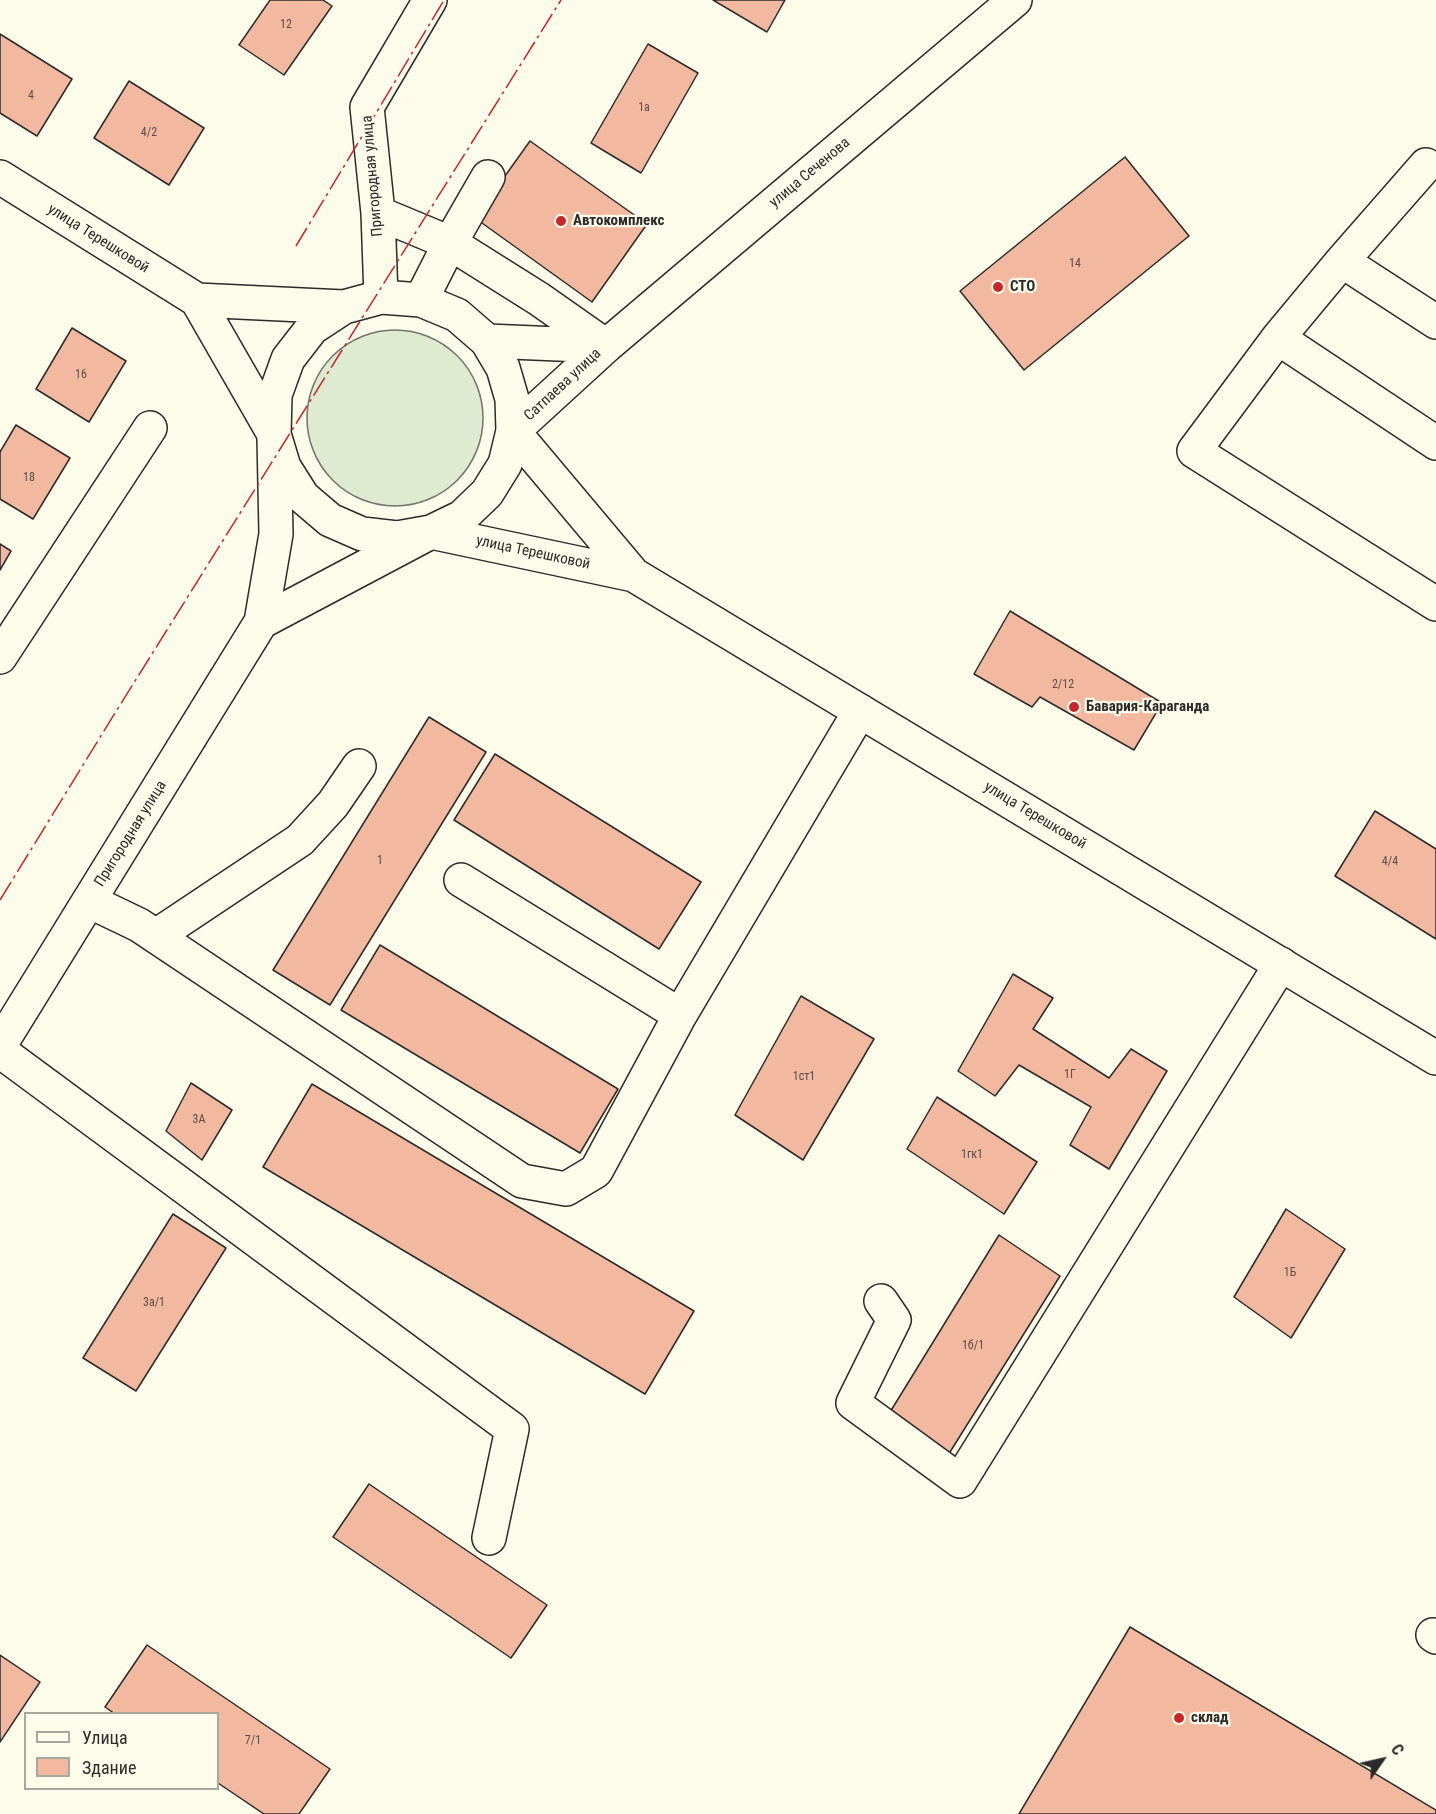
<!DOCTYPE html>
<html>
<head>
<meta charset="utf-8">
<style>
  body { margin:0 }
  #map { position:relative; width:1436px; height:1814px; overflow:hidden; background:#fdfbea; font-family:"Roboto Condensed",sans-serif }
  canvas { display:block }
  .legend { position:absolute; left:24px; top:1712px; width:195px; height:78px; box-sizing:border-box; background:#fdfbea; border:2px solid #a9a89e; margin:0; padding:8px 10px; list-style:none; font-size:18px; color:#2b2b2b }
  .legend li { display:flex; align-items:center; gap:12px; height:30px }
  .legend b { width:30px; border:2px solid #a9a89e }
  .north { position:absolute; left:1352px; top:1730px; width:60px; height:60px; -webkit-text-stroke:4px #fdfbea; paint-order:stroke; rotate:56deg; font-size:16px; font-weight:700; line-height:24px; text-align:center; color:#2b2b2b }
  .north::after { content:''; display:block; margin:auto; width:21px; height:27px; background:#2b2b2b; clip-path:polygon(50% 0,100% 100%,50% 72%,0 100%) }
</style>
</head>
<body>
<div id="map">
<canvas width="1436" height="1814"></canvas>
<ul class="legend">
<li><b style="height:8px;background:#fdfbea"></b>Улица</li>
<li><b style="height:16px;background:#f2b8a0"></b>Здание</li>
</ul>
<div class="north">С</div>
</div>
<script>
const context = document.querySelector('canvas').getContext('2d');
context.lineJoin = 'round';
function fill(path, color) { context.fillStyle = color; context.fill(path, 'evenodd'); }
function stroke(path, color, width, dash) { context.strokeStyle = color; context.lineWidth = width; context.lineCap = dash ? 'butt' : 'round'; context.setLineDash(dash || []); context.stroke(path); }
function drawText(font, color, halo, rows, align = 'center') {
  context.font = font + ' "Roboto Condensed",sans-serif'; context.lineWidth = 4.5; context.setLineDash([]); context.textBaseline = 'middle'; context.strokeStyle = halo; context.fillStyle = color; for (const [text, x, y, turn = 0] of rows) {
    context.save(); context.translate(x, y); context.rotate((+turn || 0) * Math.PI / 180); context.textAlign = isNaN(turn) ? turn : align; if (halo) context.strokeText(text, 0, 0); context.fillText(text, 0, 0); context.restore();
  }
}
const green = new Path2D(`
  M307 418a88 88 0 1 1 176 0a88 88 0 1 1-176 0Z`);
fill(green, '#deebd1');
stroke(green, '#74746e', 1.5);
const building = new Path2D(`
  M270,0H323L332,6L284,75L239,45Z
  M713,0H785L767,32Z
  M0,34L72,79L37,136L0,113Z
  M648,44L698,73L641,173L591,143Z
  M129,81L204,128L169,185L94,138Z
  M530,141L647,224L592,302L475,218Z
  M1125,157L1189,236L1024,370L960,291Z
  M72,328L126,361L89,422L36,389Z
  M16,425L70,458L33,519L0,499V452Z
  M0,544L11,551L0,570Z
  M1010,611L1162,703L1134,750L1040,697L1032,707L974,674Z
  M429,717L486,752L330,1005L273,970Z
  M495,754L701,882L659,949L454,820Z
  M1375,811L1436,849V939L1335,876Z
  M380,945L618,1089L580,1153L341,1010Z
  M1013,974L1053,998L1033,1029L1109,1078L1131,1049L1167,1071L1109,1169L1070,1145L1091,1107L1019,1065L995,1096L958,1071Z
  M801,996L874,1039L803,1160L735,1115Z
  M191,1083L232,1110L202,1160L166,1131Z
  M312,1084L694,1311L645,1394L263,1167Z
  M937,1097L1037,1162L1004,1214L907,1149Z
  M1286,1209L1345,1249L1291,1338L1234,1297Z
  M173,1214L226,1248L136,1391L83,1358Z
  M999,1235L1060,1276L945,1460L887,1417Z
  M369,1484L547,1605L511,1658L333,1537Z
  M1130,1627L1436,1810V1814H1019Z
  M147,1645L330,1769L299,1814H264L218,1783V1714H115L105,1707Z
  M0,1655L40,1682L0,1742Z`);
fill(building, '#f2b8a0');
stroke(building, '#2b2b2b', 1.5);
const minor = new Path2D(`
  M1426,165L1342,261L1436,322
  M378,213L450,243L539,299L606,346
  M1342,261L1278,338L1436,443
  M381,297L378,213L367,107L430,0
  M421,300L450,243L488,177
  M1278,338L1194,451L1436,604
  M487,341L606,346
  M513,431L606,346L1015,0
  M261,622L429,533
  M0,657L150,428
  M461,880L680,1015L860,711
  M89,901L139,925L522,1181L566,1189L596,1171L680,1015
  M156,936L300,840L333,804L359,766
  M0,1045L261,622L276,534L274,438
  M0,1051L512,1429L489,1538
  M881,1301L894,1320L853,1403L960,1481L1281,964
  M1433,1635L1436,1637`);
const major = new Path2D(`
  M0,177L197,300L274,434
  M197,300L344,307
  M513,431L505,464L487,493L462,517L431,532L397,538L362,534L330,520L303,497L284,467L274,434L275,395L288,359L312,328L344,307L381,297L421,300L457,315L487,341L503,368L512,399L513,431L634,575L1436,1058
  M431,532L634,575`);
stroke(minor, '#2b2b2b', 36);
stroke(major, '#2b2b2b', 36);
stroke(minor, '#fdfbea', 33);
stroke(major, '#fdfbea', 33);
stroke(new Path2D(`
  M296,246L444,0
  M0,900L115,713L561,0`), '#c62828', 1.5, [21, 4.5, 3, 4.5]);
for (const [x, y, r, color] of [
  [561,221,6,"#c62828"],
  [998,287,6,"#c62828"],
  [1074,707,6,"#c62828"],
  [1179,1718,6,"#c62828"]
]) { const dot = new Path2D(); dot.arc(x, y, r, 0, 2 * Math.PI); context.fillStyle = color; context.fill(dot); stroke(dot, '#fdfbea', 2); }
drawText('12px', '#5d4e48', null, [
  ["12",286,25],
  ["4",31,96],
  ["1а",644,108],
  ["4/2",149,133],
  ["14",1075,264],
  ["16",81,375],
  ["18",29,478],
  ["2/12",1063,685],
  ["1",380,861],
  ["4/4",1390,862],
  ["1Г",1070,1075],
  ["1ст1",804,1077],
  ["3А",199,1120],
  ["1гк1",972,1155],
  ["1Б",1290,1273],
  ["3а/1",154,1303],
  ["1б/1",973,1346],
  ["7/1",253,1741]
]);
drawText('15px', '#2b2b2b', '#fdfbea', [
  ["улица Сеченова",810,173,-40],
  ["Пригородная улица",373,176,-95],
  ["улица Терешковой",98,239,32],
  ["Сатпаева улица",563,385,-43],
  ["улица Терешковой",533,553,12],
  ["улица Терешковой",1035,816,31],
  ["Пригородная улица",131,834,-58]
]);
drawText('bold 15px', '#2b2b2b', '#fdfbea', [
  ["Автокомплекс",573,221],
  ["СТО",1010,287],
  ["Бавария-Караганда",1086,707],
  ["склад",1191,1718]
], 'left');
</script>
</body>
</html>
